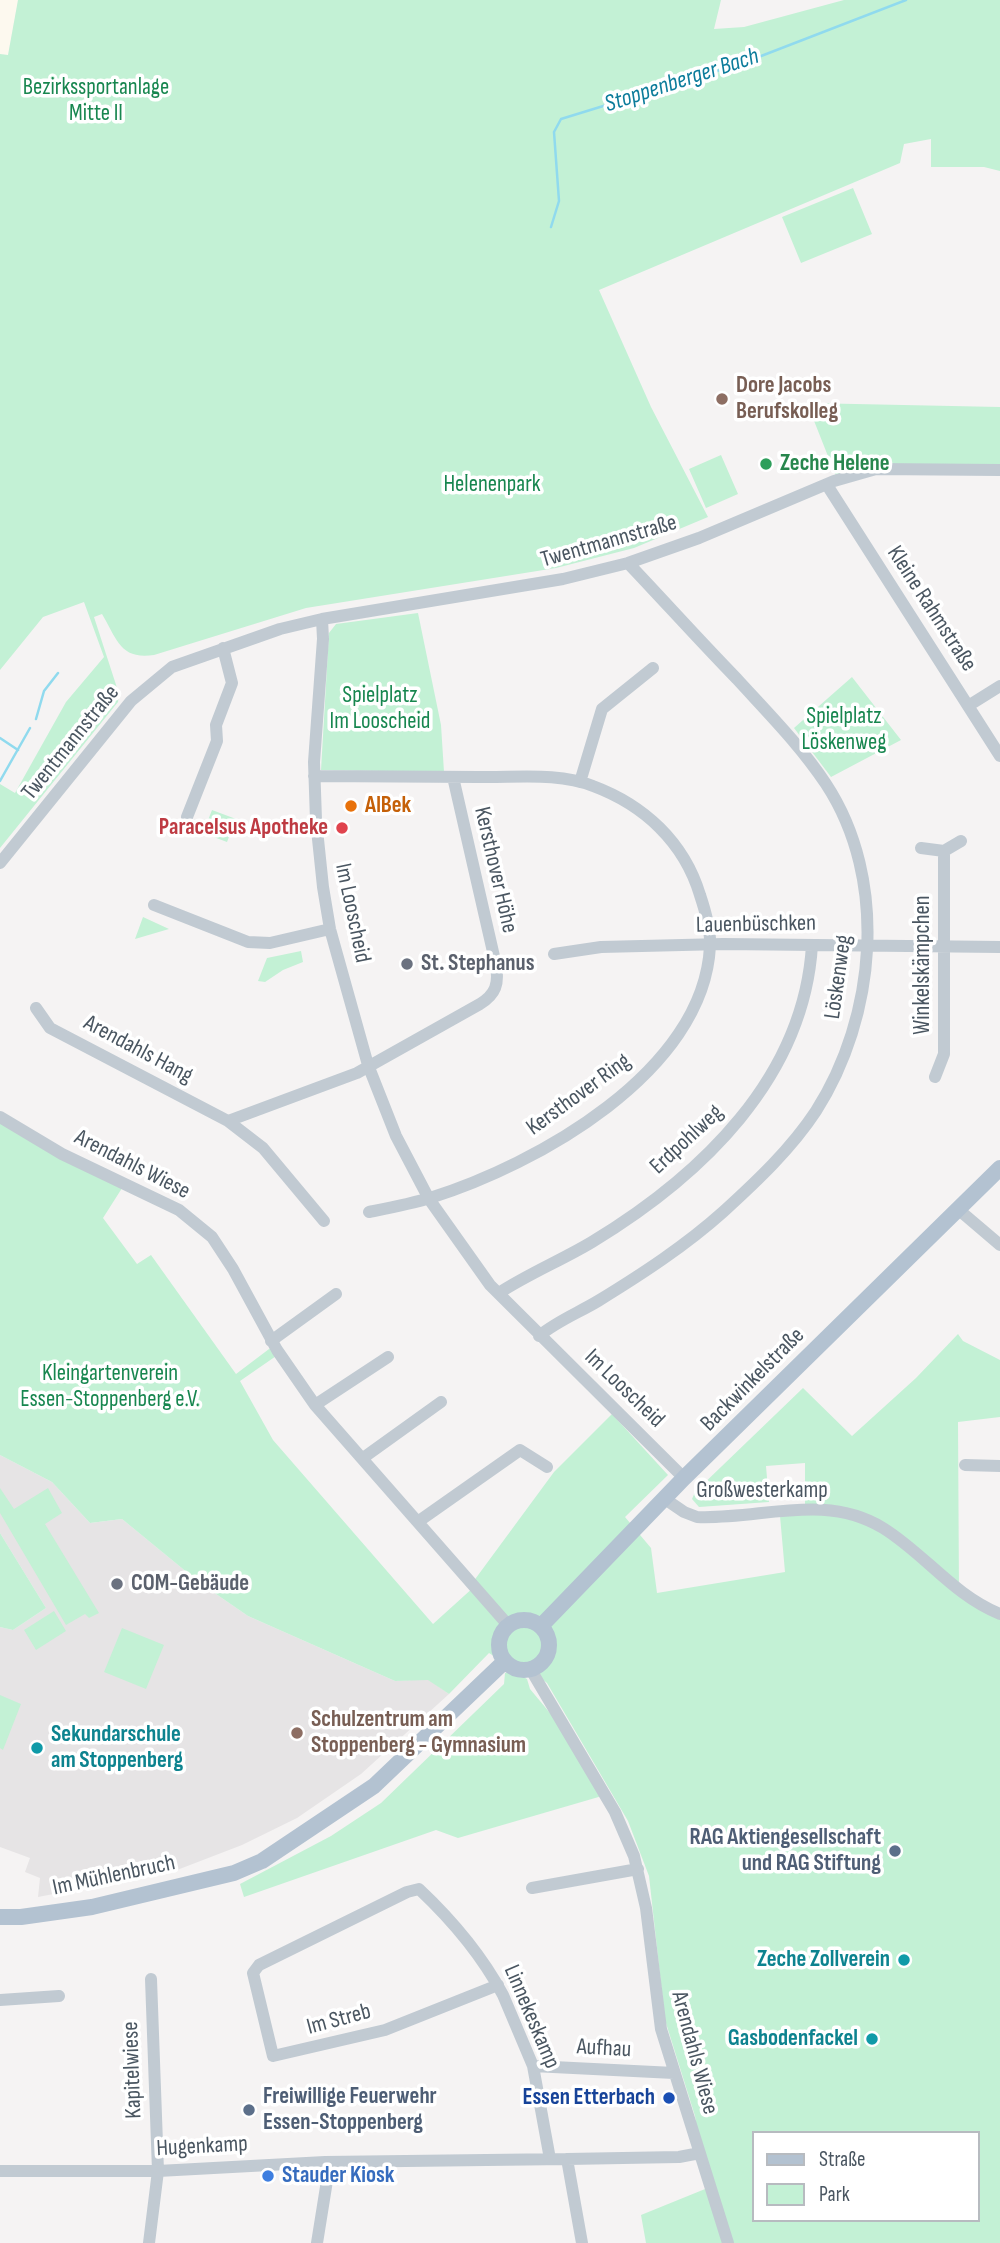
<!DOCTYPE html>
<html>
<head>
<meta charset="utf-8">
<style>
  body { margin:0 }
  #map { position:relative; width:1000px; height:2243px; overflow:hidden; background:#f5f3f3; font-family:"Sofia Sans Condensed",sans-serif }
  canvas { display:block }
  .legend { position:absolute; left:752px; top:2131px; width:228px; height:91px; box-sizing:border-box; background:#fff; border:2px solid #b7bbc0; margin:0; padding:9px 12px; list-style:none; font-size:21px; color:#4a5661 }
  .legend li { display:flex; align-items:center; gap:14px; height:35px }
  .legend b { width:35px; border:2px solid #b7bbc0 }
</style>
</head>
<body>
<div id="map">
<canvas width="1000" height="2243"></canvas>
<ul class="legend">
<li><b style="height:9px;background:#b3c2d1"></b>Straße</li>
<li><b style="height:19px;background:#c3f1d5"></b>Park</li>
</ul>
</div>
<script>
const context = document.querySelector('canvas').getContext('2d');
context.lineJoin = 'round';
function fill(path, color) { context.fillStyle = color; context.fill(path, 'evenodd'); }
function stroke(path, color, width, dash) { context.strokeStyle = color; context.lineWidth = width; context.lineCap = dash ? 'butt' : 'round'; context.setLineDash(dash || []); context.stroke(path); }
function drawText(font, color, halo, rows, align = 'center') {
  context.font = font + ' "Sofia Sans Condensed",sans-serif'; context.lineWidth = 7; context.setLineDash([]); context.textBaseline = 'middle'; context.strokeStyle = halo; context.fillStyle = color; for (const [text, x, y, turn = 0] of rows) {
    context.save(); context.translate(x, y); context.rotate((+turn || 0) * Math.PI / 180); context.textAlign = isNaN(turn) ? turn : align; if (halo) context.strokeText(text, 0, 0); context.fillText(text, 0, 0); context.restore();
  }
}
fill(new Path2D(`
  M0,0H18L8,55L0,54Z`), '#fdf9ef');
fill(new Path2D(`
  M0,1455L52,1482L90,1523L122,1519L200,1583L248,1616L395,1681L428,1679L449,1694L361,1774L297,1818L242,1845L177,1870L38,1897L40,1878L25,1872L30,1858L0,1847V1627L13,1630L46,1608L0,1533Z`), '#e6e4e5');
fill(new Path2D(`
  M18,0H721L714,29L744,27L844,0H1000V171L984,167H931V139L904,144L900,163L599,290L651,407L708,517L634,548L556,568L306,608L154,655C120,660 117,639 102,614L94,617L119,694L118,702L0,848V784L15,793L66,702L104,657L84,602L43,617L0,670V54L8,55Z
  M853,188L872,234L801,263L782,217Z
  M807,403L1000,407V466L916,467L837,479Z
  M721,455L738,494L706,508L689,469Z
  M418,613L441,725L444,772L321,770L329,633L336,624Z
  M852,677L901,740L831,777L794,728Z
  M212,810L236,819L227,842L203,833Z
  M143,917L169,929L135,939Z
  M301,951L303,962L283,970L265,982L258,981L267,958Z
  M0,1120L124,1185L103,1218L137,1264L151,1255L236,1374L273,1346L279,1354L240,1381L273,1440L433,1624L475,1586L473,1582L554,1472L612,1414L668,1475L625,1517L651,1548L657,1593L785,1572L780,1516L805,1514V1463L766,1466L769,1502L699,1507L692,1499L695,1492L803,1388L852,1436L916,1378L958,1334L963,1341L1000,1360V1417L958,1422L959,1595L1000,1617V2243H732L701,2153L695,2116L665,2020L649,1876L628,1821L547,1683L531,1670L514,1669L489,1653L449,1694L428,1680L395,1681L248,1616L200,1583L122,1519L90,1523L52,1482L0,1455ZM753,2133H977V2220H753Z
  M0,1488L14,1509L48,1488L62,1513L45,1524L99,1613L89,1618L85,1614L66,1625L0,1513Z
  M0,1533L46,1608L13,1630L0,1627Z
  M54,1611L66,1631L36,1650L24,1630Z
  M122,1628L164,1645L146,1689L104,1672Z
  M514,1672L527,1679L530,1689L560,1725L602,1796L458,1838L436,1830L244,1897L240,1884L331,1836L381,1803L504,1684L505,1673Z
  M0,1695L21,1704L3,1750L0,1748Z
  M710,2187L725,2243H646L641,2215Z`), '#c3f1d5');
stroke(new Path2D(`
  M551,227L559,201L554,132L561,119L743,63L906,0
  M36,719L44,691L58,673
  M0,738L18,750
  M0,781L30,728`), '#90daee', 2.5);
stroke(new Path2D(`
  M827,485L1000,756
  M322,619L323,639L314,762L316,820L323,887L330,929L368,1065L396,1136L429,1199L490,1285L684,1478
  M968,706L1000,686
  M314,776C369,776 423,777 478,777C515,778 558,772 593,786C644,805 684,842 700,895C705,910 711,930 710,946C704,1072 536,1165 430,1198C410,1204 389,1208 369,1212
  M580,782L602,709L653,668
  M187,817L217,741L216,725L232,683L223,648
  M921,848L944,851L961,841
  M0,863L131,701L172,667L280,629L322,619L563,579L628,563L699,538L834,481L876,469L1000,470
  M154,905L248,942L270,943L330,929
  M554,954L601,947L723,944L1000,947
  M36,1008L50,1028L228,1121L263,1148L324,1221
  M935,1077L944,1054V851
  M0,1117L62,1154L179,1210L212,1237L233,1269L277,1350L315,1405L508,1625
  M228,1121L357,1073L480,1004C496,994 499,984 496,965L453,777
  M959,1210L1000,1245
  M499,1293C528,1274 562,1260 592,1242C701,1176 804,1078 812,945
  M539,1336C557,1321 578,1313 598,1301C642,1274 685,1246 723,1212C757,1181 791,1149 816,1111C876,1017 889,880 826,784C800,745 768,713 737,679C700,641 665,602 628,563
  M271,1341L336,1294
  M315,1405L388,1357
  M363,1458L441,1402
  M965,1465L1000,1466
  M665,1499L684,1512L697,1517C760,1520 824,1492 883,1528C925,1554 953,1595 1000,1614
  M419,1521L520,1450L547,1467
  M531,1670L615,1812L634,1856L646,1908L661,2029L728,2243
  M532,1888L638,1869
  M498,1985L385,2030L273,2056L253,1973L259,1965L407,1892L419,1889C453,1921 481,1954 503,1995L533,2066L550,2159
  M0,2000L59,1996
  M533,2066L674,2073
  M567,2159L582,2243
  M0,2171H158L325,2162L567,2159L679,2157L700,2153
  M149,2243L158,2171L151,1979
  M317,2243L330,2162`), '#c1cad2', 12);
stroke(new Path2D(`
  M499 1645a25 25 0 1 1 50 0a25 25 0 1 1-50 0Z
  M541,1626L684,1478L1000,1168
  M0,1917H21L92,1907L234,1873L262,1861L374,1786L504,1662`), '#b3c2d1', 16);
for (const [x, y, r, color] of [
  [722,399,7,"#8d6e63"],
  [766,464,7,"#2e9e5b"],
  [351,806,7,"#e8710a"],
  [342,828,7,"#e0444e"],
  [407,964,7,"#6b7280"],
  [117,1584,7,"#6b7280"],
  [297,1733,7,"#8d6e63"],
  [37,1748,7,"#0f9aa8"],
  [895,1851,7,"#5c6f8a"],
  [904,1960,7,"#0f9aa8"],
  [872,2039,7,"#0f9aa8"],
  [669,2098,7,"#1a4fb4"],
  [249,2110,7,"#5c6f8a"],
  [268,2176,7,"#3f7fe0"]
]) { const dot = new Path2D(); dot.arc(x, y, r, 0, 2 * Math.PI); context.fillStyle = color; context.fill(dot); stroke(dot, '#fff', 2.5); }
drawText('23px', '#17864f', '#fff', [
  ["Bezirkssportanlage",96,88],
  ["Mitte II",96,114],
  ["Helenenpark",492,485],
  ["Spielplatz",380,696],
  ["Im Looscheid",380,722],
  ["Spielplatz",844,717],
  ["Löskenweg",844,743],
  ["Kleingartenverein",110,1374],
  ["Essen-Stoppenberg e.V.",110,1400]
]);
drawText('bold 23px', '#785e54', '#fff', [
  ["Dore Jacobs",736,386],
  ["Berufskolleg",736,412],
  ["Schulzentrum am",311,1720],
  ["Stoppenberg - Gymnasium",311,1746]
], 'left');
drawText('bold 23px', '#27864d', '#fff', [
  ["Zeche Helene",780,464]
], 'left');
drawText('23px', '#4a5661', '#fff', [
  ["Twentmannstraße",609,542,-16],
  ["Kleine Rahmstraße",931,609,57],
  ["Twentmannstraße",71,743,-51],
  ["Kersthover Höhe",495,870,77],
  ["Im Looscheid",352,913,78],
  ["Lauenbüschken",756,925,-1],
  ["Winkelskämpchen",923,965,-90],
  ["Löskenweg",839,977,-82],
  ["Arendahls Hang",138,1050,28],
  ["Kersthover Ring",579,1095,-36],
  ["Erdpohlweg",687,1140,-43],
  ["Arendahls Wiese",132,1165,27],
  ["Backwinkelstraße",753,1380,-45],
  ["Im Looscheid",624,1389,44],
  ["Großwesterkamp",762,1491],
  ["Im Mühlenbruch",114,1876,-12],
  ["Linnekeskamp",531,2017,67],
  ["Im Streb",339,2020,-15],
  ["Aufhau",604,2049,3],
  ["Arendahls Wiese",694,2053,75],
  ["Kapitelwiese",133,2070,-92],
  ["Hugenkamp",202,2147,-3]
]);
drawText('bold 23px', '#c56008', '#fff', [
  ["AlBek",365,806]
], 'left');
drawText('bold 23px', '#be3a42', '#fff', [
  ["Paracelsus Apotheke",328,828]
], 'right');
drawText('bold 23px', '#5b616d', '#fff', [
  ["St. Stephanus",421,964],
  ["COM-Gebäude",131,1584]
], 'left');
drawText('bold 23px', '#0d838f', '#fff', [
  ["Sekundarschule",51,1735,"left"],
  ["am Stoppenberg",51,1761,"left"],
  ["Zeche Zollverein",890,1960],
  ["Gasbodenfackel",858,2039]
], 'right');
drawText('bold 23px', '#4e5e75', '#fff', [
  ["RAG Aktiengesellschaft",881,1838],
  ["und RAG Stiftung",881,1864],
  ["Freiwillige Feuerwehr",263,2097,"left"],
  ["Essen-Stoppenberg",263,2123,"left"]
], 'right');
drawText('bold 23px', '#164399', '#fff', [
  ["Essen Etterbach",655,2098]
], 'right');
drawText('bold 23px', '#366cbe', '#fff', [
  ["Stauder Kiosk",282,2176]
], 'left');
drawText('italic 24px', '#0c7c9b', '#fff', [
  ["Stoppenberger Bach",682,81,-18]
]);
</script>
</body>
</html>
